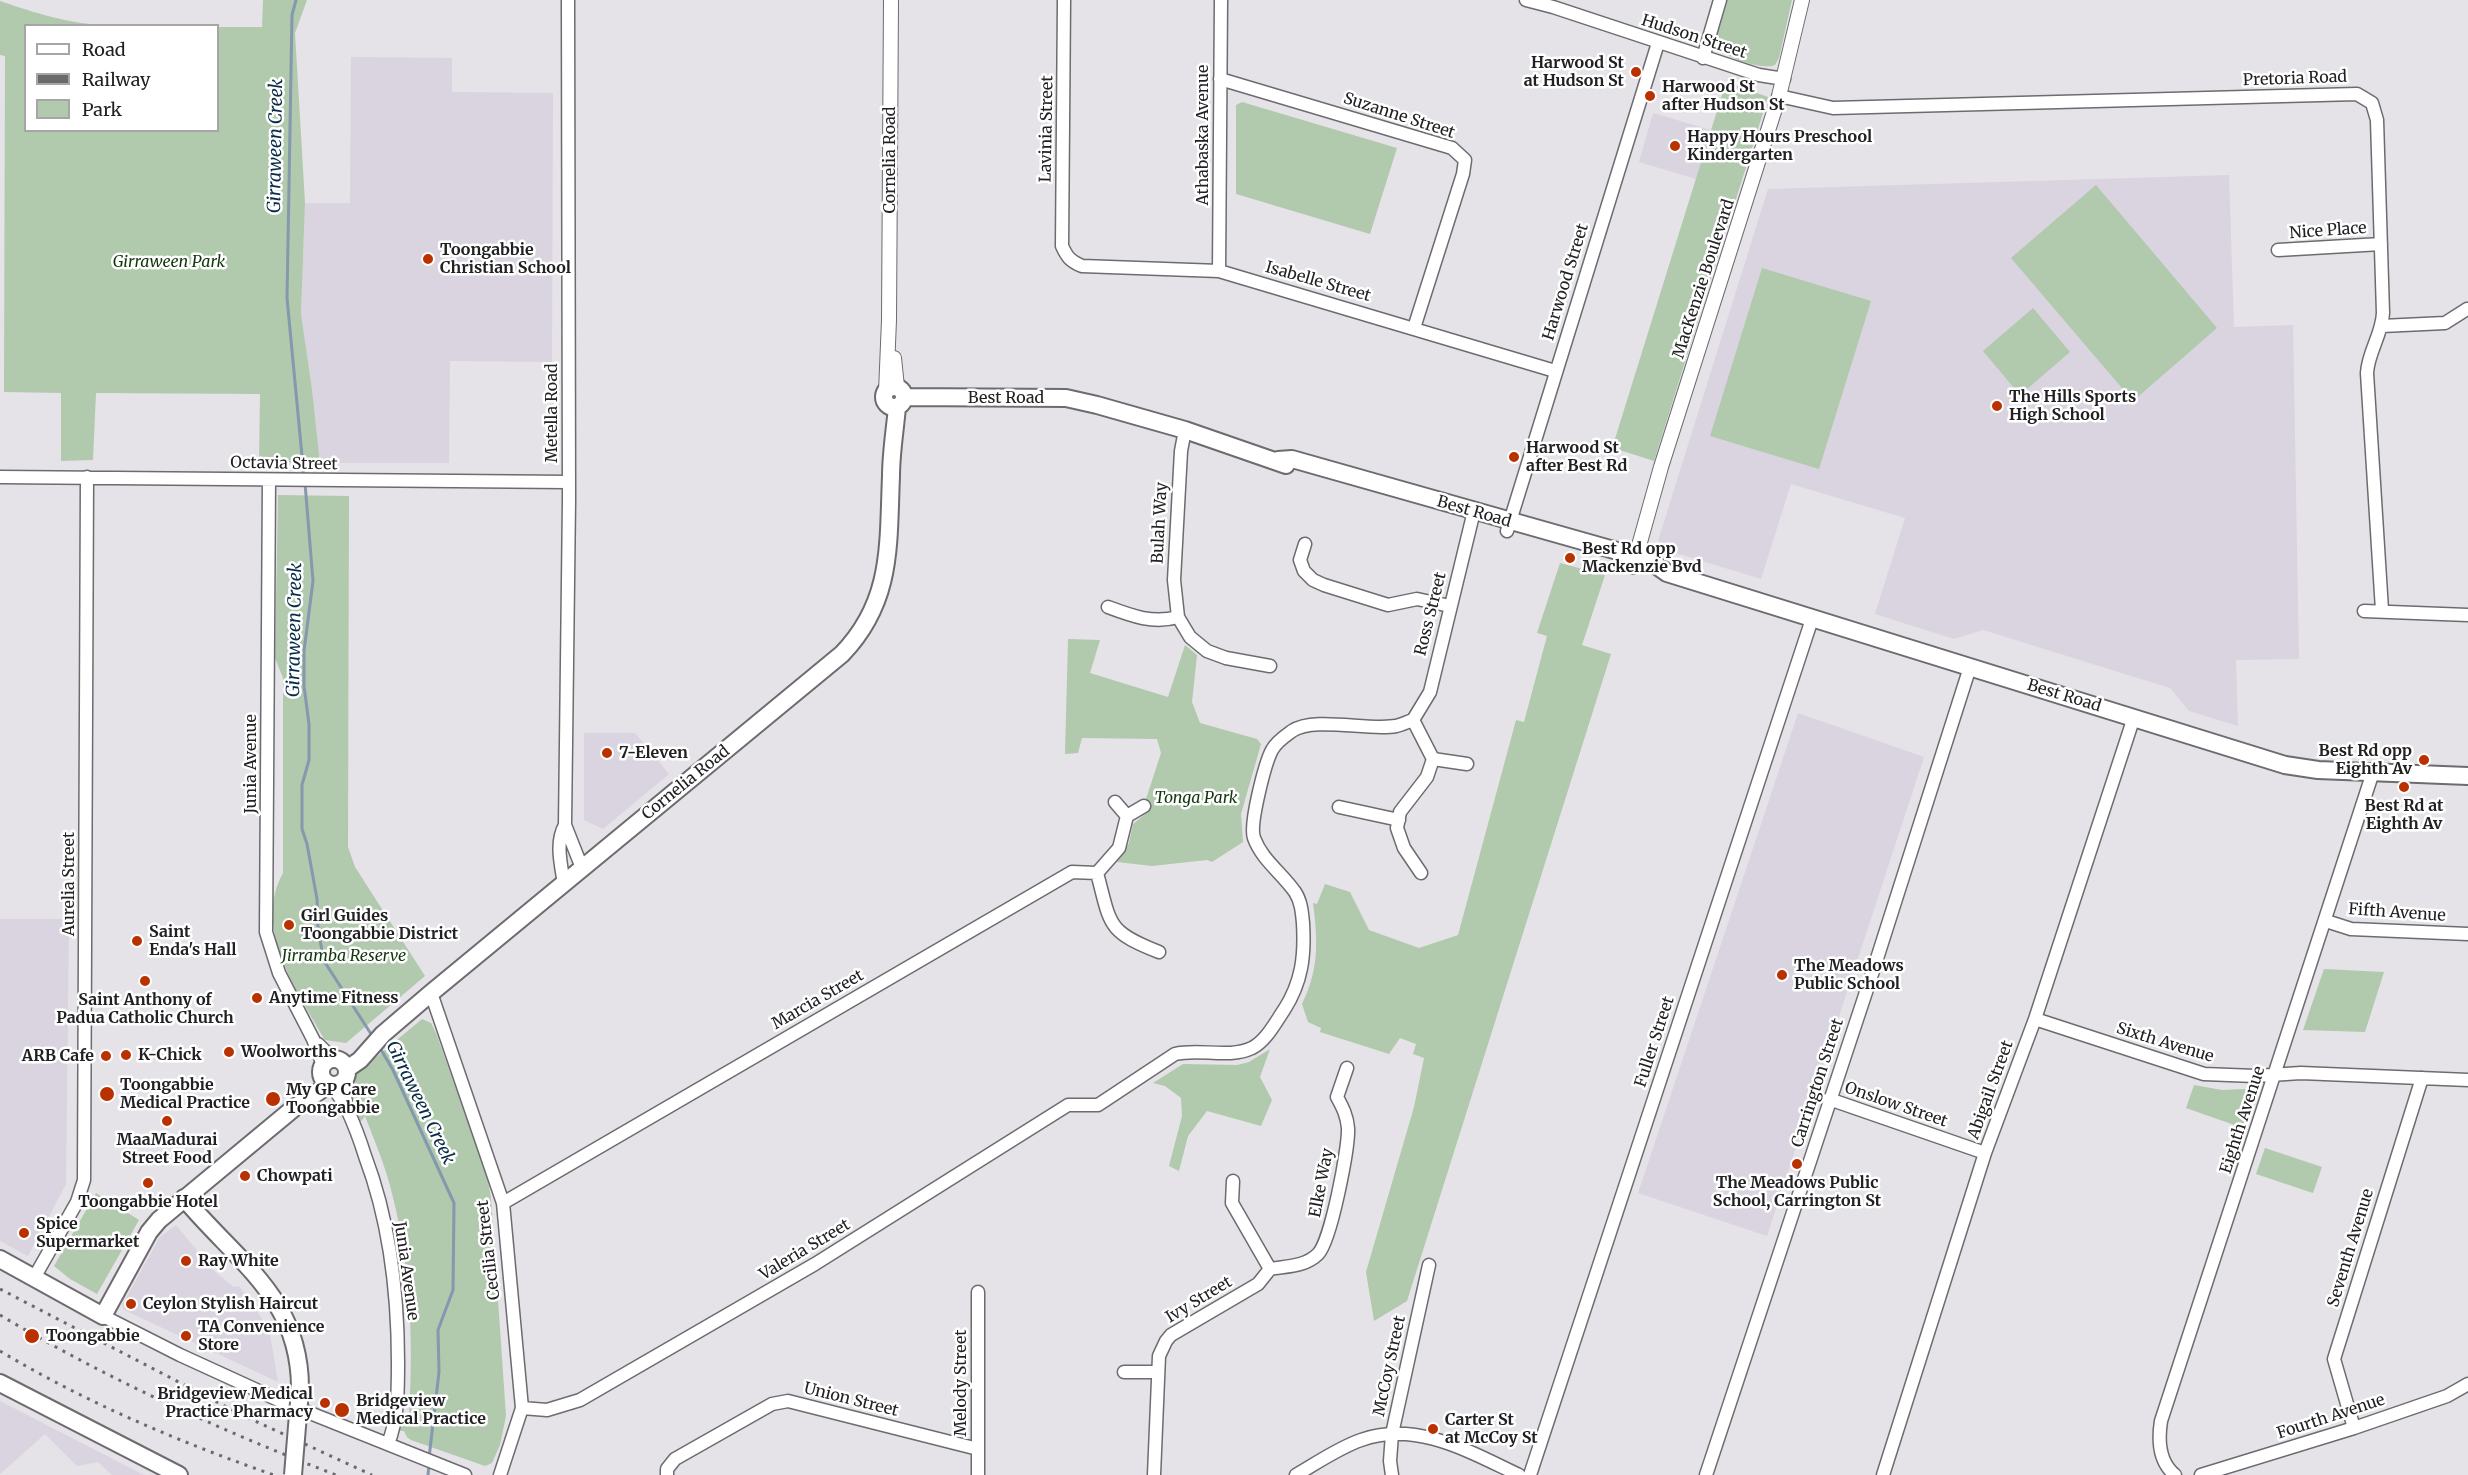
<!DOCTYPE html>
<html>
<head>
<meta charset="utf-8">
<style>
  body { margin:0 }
  #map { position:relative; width:2468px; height:1475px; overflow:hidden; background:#e5e3e8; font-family:Merriweather,serif }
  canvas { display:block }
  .legend { position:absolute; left:24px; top:24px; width:195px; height:108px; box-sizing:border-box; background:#fff; border:2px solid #a6a6a7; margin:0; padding:8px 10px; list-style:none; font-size:18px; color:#212022 }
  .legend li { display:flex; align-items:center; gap:12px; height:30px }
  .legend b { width:30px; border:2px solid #a6a6a7 }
</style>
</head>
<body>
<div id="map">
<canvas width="2468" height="1475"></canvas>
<ul class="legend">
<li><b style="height:8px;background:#fff"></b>Road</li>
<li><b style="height:8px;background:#6a696c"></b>Railway</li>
<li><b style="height:16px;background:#b1c9ad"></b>Park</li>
</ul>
</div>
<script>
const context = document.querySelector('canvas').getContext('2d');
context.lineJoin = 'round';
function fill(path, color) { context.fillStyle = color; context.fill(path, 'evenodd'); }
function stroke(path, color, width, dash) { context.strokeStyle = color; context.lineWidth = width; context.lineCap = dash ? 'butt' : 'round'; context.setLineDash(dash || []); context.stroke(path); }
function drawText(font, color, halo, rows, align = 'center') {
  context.font = font + ' Merriweather,serif'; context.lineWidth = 5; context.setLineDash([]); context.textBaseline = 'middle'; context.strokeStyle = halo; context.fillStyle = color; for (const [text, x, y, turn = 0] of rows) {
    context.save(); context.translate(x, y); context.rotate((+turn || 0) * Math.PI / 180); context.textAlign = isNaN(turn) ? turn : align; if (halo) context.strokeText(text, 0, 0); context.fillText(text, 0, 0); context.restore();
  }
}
fill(new Path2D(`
  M351,57L452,58V92L553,93L552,362L450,361L449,463H320L312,389L301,314L305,203H350Z
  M1653,113L1711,130L1696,179L1639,162Z
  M2229,175L2234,327L2293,325L2299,659L2236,660L2238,726L2189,711L2170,688L1983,630L1954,639L1875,614L1905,518L1791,484L1761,579L1663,549L1658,541L1768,189Z
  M1798,713L1924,757L1767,1236L1638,1193Z
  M584,733H635L669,774L603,829L584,820Z
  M0,919H69L66,1184L28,1256L0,1241Z
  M176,1225L213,1270L234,1287L239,1286L261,1317L270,1334L278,1382L124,1310L122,1305L160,1237Z
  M0,1401L70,1437L144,1475H112L98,1462L77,1466L45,1434L0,1474Z`), '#d9d4df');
fill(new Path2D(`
  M263,0H307L295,33L305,203L301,314L312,389L320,463L259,462L260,394L96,393L93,460L61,461V393L4,392L5,56L0,55V1C36,13 71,25 109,25L26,26V130H218V27H262Z
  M1724,0H1792L1779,58L1775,65C1763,71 1716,56 1715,41C1713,29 1721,12 1724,0Z
  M1726,82L1768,97L1654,461L1607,446L1614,442Z
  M1242,102L1397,148L1370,234L1236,194V105Z
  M2096,185L2217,328L2133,401L2011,258Z
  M1762,268L1871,301L1819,469L1710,436Z
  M2033,308L2070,352L2020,395L1983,351Z
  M278,495L349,496L348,847L355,867L425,976L346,1043L325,1040C298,993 252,928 283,873V678L275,658Z
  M1560,563L1605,575L1582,645L1611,654L1407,1301L1374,1321L1366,1272L1414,1107L1424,1058L1413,1054L1416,1044L1400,1038L1389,1054L1320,1032L1321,1028L1308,1022L1302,1004C1319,969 1318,942 1313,903L1317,904L1325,884L1350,892L1369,930L1419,948L1458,935L1516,720L1524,722L1547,636L1537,633Z
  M1068,639L1100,640L1090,673L1168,697L1185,645L1197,655L1192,702L1200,723L1257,739L1261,744L1241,814L1243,842L1212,862L1207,860L1152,866L1117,862L1129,843L1133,824L1150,810L1145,802L1161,753L1157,739L1082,738L1078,753L1065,754Z
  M2324,969L2384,972L2365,1032L2303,1030Z
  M422,1019L431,1023L436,1033L487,1175L491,1198L506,1416L500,1445L492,1463L485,1466L411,1440L407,1437L404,1431H400L401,1424L409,1416C414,1334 410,1251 386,1172C380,1153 372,1135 365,1116L359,1124C353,1110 346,1088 355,1075Z
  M1270,1049L1260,1077L1272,1100L1261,1126L1207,1111L1188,1136L1179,1171L1169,1166L1182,1116L1181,1098L1165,1086L1153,1083L1183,1064L1237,1065L1249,1062Z
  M2194,1085L2222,1090L2245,1089L2250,1092L2252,1102L2243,1128L2186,1108Z
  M2265,1148L2322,1167L2313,1193L2256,1174Z
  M96,1193L139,1220L97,1294L70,1279L54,1266Z`), '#b1c9ad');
stroke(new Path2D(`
  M296,0L292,15L287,298L304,477
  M305,483L313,581L304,651V686L309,724V760L302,785V829L307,844L317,899L318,930L324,961L373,1037
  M380,1048L393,1070L454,1203L453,1290L438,1330L439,1372L429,1458
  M428,1475L429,1465`), '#8499ad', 3);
const minor = new Path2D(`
  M568,0L569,500L565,825L582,868
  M1064,0L1062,246C1067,257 1070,261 1082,266L1219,271L1555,371
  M1526,0L1553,7L1759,75L1784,79
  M1703,58L1720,0
  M1220,79L1452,148L1465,160L1463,174L1414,328
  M1779,96L1833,108L2357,94L2372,103L2377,120L2383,313C2382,335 2368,352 2367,373L2382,610
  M2278,250L2381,244
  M1219,271L1221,0
  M2382,326L2445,323L2467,309
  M1185,430L1181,451L1174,580L1178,617L1190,637L1207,651L1226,658L1270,666
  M0,477L568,482
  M269,480L266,932L279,973L313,1039L323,1065
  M1507,531L1658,43
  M1305,544L1300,560L1304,571L1313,580L1324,585L1388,605L1417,599L1450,606
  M1108,607C1132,616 1153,624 1178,617
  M2364,611L2468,615
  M1413,720L1430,692L1474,511
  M1413,720L1433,759L1427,777L1400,812L1397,828L1404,848L1421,873
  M1433,759L1467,764
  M1115,802L1127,816
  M1339,807L1399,820
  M1097,873C1111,925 1106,931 1159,952
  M564,884C561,864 555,843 565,825
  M2326,921L2351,929L2468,934
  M431,993L503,1203L522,1408L500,1475
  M2035,1019L2204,1074L2255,1076L2301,1073L2468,1080
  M318,1044L333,1059
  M344,1081L346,1107
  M334,1085C336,1095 343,1100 347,1109C354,1124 360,1140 365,1156C390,1222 398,1293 398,1363C398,1391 398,1419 388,1444
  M1829,1099L1985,1153
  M1233,1181L1232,1203L1270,1269
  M503,1203L1072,872L1097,873L1119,848L1127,816L1144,806
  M1270,1269C1286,1266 1305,1267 1318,1254C1331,1241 1349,1147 1348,1128C1347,1116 1343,1108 1337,1097L1347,1068
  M34,1278L77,1202L84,1180L87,477
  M978,1292V1475
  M103,1316L180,1355L285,1403L465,1475
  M1124,1372H1158
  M522,1408L547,1410L580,1400L815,1264L1068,1105H1098L1175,1054C1200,1048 1228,1059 1252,1048C1266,1041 1275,1023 1284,1010C1302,982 1305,956 1303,923C1302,912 1301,901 1295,892C1282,873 1262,860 1254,838C1249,825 1265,763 1272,750C1276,742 1285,736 1292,731C1314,716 1368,731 1396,726C1401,725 1407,722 1413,720
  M2354,1428L2334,1359L2422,1078
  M667,1475V1469L675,1459L772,1404L788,1401L978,1449
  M1154,1475L1159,1356L1166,1341L1171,1335L1258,1284L1270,1269
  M1296,1475C1317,1463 1338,1448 1361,1440C1416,1420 1470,1452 1519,1475
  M1392,1475L1390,1461L1392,1434L1429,1265
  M1530,1475L1812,619
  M1706,1475L1874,968L1970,667
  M1883,1475L1985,1153L2035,1019L2134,717
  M2175,1475C2159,1462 2158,1440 2161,1421L2373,772
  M2201,1475L2354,1428L2447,1396L2468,1384`);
const tertiary = new Path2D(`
  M894,358L897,387
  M886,392L889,320L891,0
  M1633,567L1661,467L1779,96L1802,0`);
const secondary = new Path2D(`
  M884 397a10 10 0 1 1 20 0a10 10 0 1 1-20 0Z
  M904,397L1066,398L1097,405L1185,430L1286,465
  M1278,460L1292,459L1635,556L1653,563L1667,573L2285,765L2318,770L2468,776
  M321 1072a13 13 0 1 1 26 0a13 13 0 1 1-26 0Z
  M347,1069L360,1060L383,1034L431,993L842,654C893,601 888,545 891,476C891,453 895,430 897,407
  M184,1198C237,1262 301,1298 300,1390
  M0,1259L103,1316L149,1232L159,1220L294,1108L330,1084
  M0,1383L179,1475`);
stroke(minor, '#6d6b6f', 15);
stroke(tertiary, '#6d6b6f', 16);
stroke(secondary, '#6d6b6f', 20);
stroke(minor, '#fff', 12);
stroke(tertiary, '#fff', 14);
stroke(secondary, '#fff', 16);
stroke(new Path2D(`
  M0,1289L242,1415L372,1475
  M0,1315C107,1379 220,1430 336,1475
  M0,1351C87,1403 179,1442 274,1475`), '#6a696c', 3, [3, 6]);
const secondaryBridge = new Path2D(`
  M293,1475L300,1390`);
stroke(secondaryBridge, '#6d6b6f', 20, []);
stroke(secondaryBridge, '#fff', 16);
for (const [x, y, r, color] of [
  [1636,72,6,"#ba3100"],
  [1650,96,6,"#ba3100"],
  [1675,146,6,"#ba3100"],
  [428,259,6,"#ba3100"],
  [1997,406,6,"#ba3100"],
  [1514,457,6,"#ba3100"],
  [1570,558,6,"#ba3100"],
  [607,753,6,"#ba3100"],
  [2424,760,6,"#ba3100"],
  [2404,787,6,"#ba3100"],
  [289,925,6,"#ba3100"],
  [137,941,6,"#ba3100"],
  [1782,975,6,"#ba3100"],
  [145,981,6,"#ba3100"],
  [257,998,6,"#ba3100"],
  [229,1052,6,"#ba3100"],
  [126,1055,6,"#ba3100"],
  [106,1056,6,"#ba3100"],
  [107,1094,8,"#ba3100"],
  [273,1099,8,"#ba3100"],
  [167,1121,6,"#ba3100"],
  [1797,1164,6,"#ba3100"],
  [245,1176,6,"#ba3100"],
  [148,1183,6,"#ba3100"],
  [24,1233,6,"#ba3100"],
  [186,1261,6,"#ba3100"],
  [131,1304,6,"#ba3100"],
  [32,1336,8,"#ba3100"],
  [186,1336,6,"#ba3100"],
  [325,1403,6,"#ba3100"],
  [342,1410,8,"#ba3100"],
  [1433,1429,6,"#ba3100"]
]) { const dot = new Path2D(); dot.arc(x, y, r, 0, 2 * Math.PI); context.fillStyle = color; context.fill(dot); stroke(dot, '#fff', 2); }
drawText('16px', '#212022', '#fff', [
  ["Hudson Street",1694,37,18],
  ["Pretoria Road",2295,79,-2],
  ["Suzanne Street",1399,116,18],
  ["Lavinia Street",1047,129,-89],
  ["Athabaska Avenue",1203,135,-90],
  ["Cornelia Road",890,160,-90],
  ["Nice Place",2328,231,-4],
  ["MacKenzie Boulevard",1704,279,-72],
  ["Isabelle Street",1318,282,16],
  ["Harwood Street",1566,282,-73],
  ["Best Road",1006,398],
  ["Metella Road",552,413,-90],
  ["Octavia Street",284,464,1],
  ["Best Road",1474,512,16],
  ["Bulah Way",1160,523,-87],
  ["Ross Street",1431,614,-76],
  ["Best Road",2064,696,17],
  ["Junia Avenue",251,764,-90],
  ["Cornelia Road",686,783,-39],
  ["Aurelia Street",69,884,-90],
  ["Fifth Avenue",2397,913,4],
  ["Marcia Street",818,1000,-30],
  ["Fuller Street",1655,1042,-72],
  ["Sixth Avenue",2165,1043,17],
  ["Carrington Street",1818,1083,-72],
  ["Abigail Street",1991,1090,-70],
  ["Onslow Street",1896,1105,19],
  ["Eighth Avenue",2243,1120,-72],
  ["Elke Way",1322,1183,-79],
  ["Seventh Avenue",2351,1248,-73],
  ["Cecilia Street",489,1250,-97],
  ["Valeria Street",805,1250,-31],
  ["Junia Avenue",406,1271,82],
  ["Ivy Street",1199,1300,-31],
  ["McCoy Street",1390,1366,-78],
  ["Melody Street",961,1383,-90],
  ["Union Street",851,1400,14],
  ["Fourth Avenue",2331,1417,-18]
]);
drawText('bold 16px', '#212022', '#fff', [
  ["Harwood St",1624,63,"right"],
  ["at Hudson St",1624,81,"right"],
  ["Harwood St",1662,87],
  ["after Hudson St",1662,105],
  ["Happy Hours Preschool",1687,137],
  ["Kindergarten",1687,155],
  ["Toongabbie",440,250],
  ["Christian School",440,268],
  ["The Hills Sports",2009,397],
  ["High School",2009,415],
  ["Harwood St",1526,448],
  ["after Best Rd",1526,466],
  ["Best Rd opp",1582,549],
  ["Mackenzie Bvd",1582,567],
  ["Best Rd opp",2412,751,"right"],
  ["Eighth Av",2412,769,"right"],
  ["7-Eleven",619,753],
  ["Best Rd at",2404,806,"center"],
  ["Eighth Av",2404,824,"center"],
  ["Girl Guides",301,916],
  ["Toongabbie District",301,934],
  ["Saint",149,932],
  ["Enda's Hall",149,950],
  ["The Meadows",1794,966],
  ["Public School",1794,984],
  ["Anytime Fitness",269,998],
  ["Saint Anthony of",145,1000,"center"],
  ["Padua Catholic Church",145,1018,"center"],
  ["Woolworths",241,1052],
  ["K-Chick",138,1055],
  ["ARB Cafe",94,1056,"right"],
  ["Toongabbie",120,1085],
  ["Medical Practice",120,1103],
  ["My GP Care",286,1090],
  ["Toongabbie",286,1108],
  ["MaaMadurai",167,1140,"center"],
  ["Street Food",167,1158,"center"],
  ["Chowpati",257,1176],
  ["The Meadows Public",1797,1183,"center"],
  ["School, Carrington St",1797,1201,"center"],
  ["Toongabbie Hotel",148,1202,"center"],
  ["Spice",36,1224],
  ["Supermarket",36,1242],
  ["Ray White",198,1261],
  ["Ceylon Stylish Haircut",143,1304],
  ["TA Convenience",198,1327],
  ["Store",198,1345],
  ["Toongabbie",46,1336],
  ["Bridgeview Medical",313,1394,"right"],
  ["Practice Pharmacy",313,1412,"right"],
  ["Bridgeview",356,1401],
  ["Medical Practice",356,1419],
  ["Carter St",1445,1420],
  ["at McCoy St",1445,1438]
], 'left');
drawText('italic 16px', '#11360c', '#fff', [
  ["Girraween Park",169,262],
  ["Tonga Park",1196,798],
  ["Jirramba Reserve",344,956]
]);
drawText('italic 18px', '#082b47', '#fff', [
  ["Girraween Creek",276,146,-89],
  ["Girraween Creek",295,630,-89],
  ["Girraween Creek",420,1103,64]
]);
</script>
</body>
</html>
